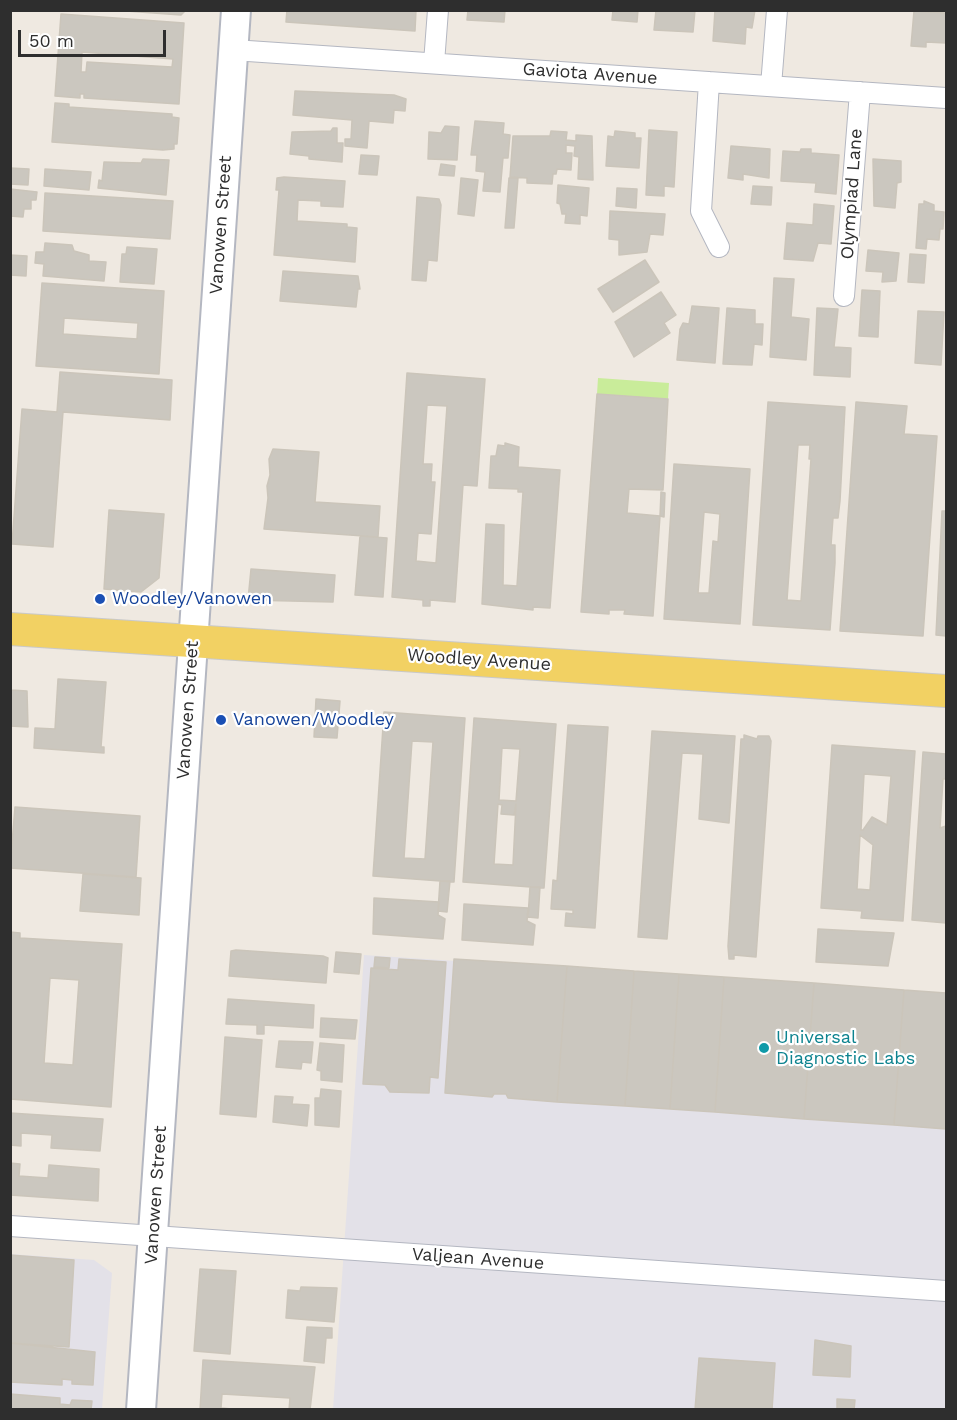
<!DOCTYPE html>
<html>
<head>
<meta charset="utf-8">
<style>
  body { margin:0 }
  #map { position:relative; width:957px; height:1420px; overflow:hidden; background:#efe9e1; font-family:"Work Sans",sans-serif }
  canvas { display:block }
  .frame { position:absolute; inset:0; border:12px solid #2e2e2e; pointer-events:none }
  .scale { position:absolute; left:18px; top:30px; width:148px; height:27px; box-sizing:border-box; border:3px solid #2e2e2e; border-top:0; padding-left:8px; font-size:18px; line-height:21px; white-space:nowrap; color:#2e2e2e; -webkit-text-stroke:4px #fff; paint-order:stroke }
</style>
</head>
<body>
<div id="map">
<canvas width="957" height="1420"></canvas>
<div class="frame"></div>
<div class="scale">50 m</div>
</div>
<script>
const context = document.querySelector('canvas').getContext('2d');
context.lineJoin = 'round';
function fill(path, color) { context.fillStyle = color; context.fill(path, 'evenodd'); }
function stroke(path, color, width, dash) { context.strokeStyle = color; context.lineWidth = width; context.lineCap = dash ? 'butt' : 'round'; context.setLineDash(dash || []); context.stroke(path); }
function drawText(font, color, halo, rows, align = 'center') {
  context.font = font + ' "Work Sans",sans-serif'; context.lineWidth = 4.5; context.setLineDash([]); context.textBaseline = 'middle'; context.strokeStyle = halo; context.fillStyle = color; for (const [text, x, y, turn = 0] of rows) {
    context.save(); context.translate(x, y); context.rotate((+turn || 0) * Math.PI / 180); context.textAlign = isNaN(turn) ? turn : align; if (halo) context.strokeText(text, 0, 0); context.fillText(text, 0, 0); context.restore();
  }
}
fill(new Path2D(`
  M364,955L946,993V1409L333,1410Z
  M10,1254L94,1260L112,1273L102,1409H11Z`), '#e3e1e8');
fill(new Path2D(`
  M598,378L669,383L668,399L597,394Z`), '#c9ec9a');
const building = new Path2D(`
  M112,10H186L181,15Z
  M287,10H416L415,31L286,22Z
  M468,10H505L504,22L467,20Z
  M613,10H638L637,22L612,20Z
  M656,10H695L693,32L654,30Z
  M715,10H755L752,28L746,27L745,44L713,41Z
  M914,11L946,13V43L926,42V47L911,46Z
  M61,14L184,23L179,104L84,98V94H80V98L55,96ZM82,52L173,59L172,67L87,62L86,72H81Z
  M295,91L394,95L406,99L405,111L394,110L393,123L369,121L367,148L345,146V139H351L352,120L293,115Z
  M55,103L69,104V107L172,114V117L179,118L177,144H174V149L163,150L52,142Z
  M475,121L504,123L503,134L510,135L508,158H503L500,192L483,191L485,172L476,171L477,155H471Z
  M445,126L459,127L457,160L428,159L429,132L441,133Z
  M333,128H337V143H343L342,162L309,159V156L290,154L292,132L331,131Z
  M649,130L677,132L674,187L664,186V196L646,195Z
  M551,131L567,132L566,140L576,141V135L592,136L593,180L578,179L579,157L574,156L575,146L566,145V153H572L571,170L557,169L556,174H553L552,184L527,183V178L510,177L513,136H550Z
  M615,131L635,133V138H641L639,168L606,166L608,136L614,137Z
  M731,146L770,149L769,178L743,174V180L728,178Z
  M801,149H811V153L839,155L836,194L815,192L816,183L781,181L783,151L800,152Z
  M361,155L379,156L377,175L359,174Z
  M143,159L169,160L166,195L98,188L99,180L102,181L104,162L141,163Z
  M873,159L901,161V182L897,183L895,208L874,206Z
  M441,164L455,166L454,176L439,175Z
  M10,168L29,169L28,185L10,184Z
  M45,169L91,172L89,190L44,186Z
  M284,177L345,181L343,207L321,206V201L298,200L297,221L347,224V227L357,228L355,262L274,255L279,190H276L277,178Z
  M461,178L478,180L474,216L458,214Z
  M509,178H518L514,228H505Z
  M558,185L589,188L587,216L580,215V224L565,223L566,214H562L560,204L557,203Z
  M753,186L772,187L771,205L751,204Z
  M617,188L637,189L636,208L616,206Z
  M10,189L37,192L36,200H31V209H24L23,217L10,216Z
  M45,193L173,201L170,239L43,231Z
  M417,197L439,199L441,205L437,261L428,260L426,281L412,280Z
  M924,201L934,205V211L944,212L943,229H940L939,240L927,239L926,249L916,248L919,204H924Z
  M814,204L834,206L831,244L818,243L813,261L784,259L787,223L813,225Z
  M610,211L665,214L663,235L650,234L647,252L619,255V240L609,239Z
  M45,243L72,245L74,251L89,255V261L106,262L104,281L43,276L44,264L35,263L36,252H44Z
  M127,247L157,249L154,284L120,282L122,254H126Z
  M868,250L899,253L896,281L882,282L883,272L866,271Z
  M910,254L926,255L924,283L908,282Z
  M10,255L27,256L26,276L10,275Z
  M645,260L659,282L613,312L598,289Z
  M283,271L358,276L360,289H358L356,307L280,301Z
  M774,278L794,279L791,317L809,319L806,360L770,357Z
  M42,283L164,291L159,374L36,366ZM64,318L138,323L137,339L63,334Z
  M862,290L880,291L878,337L859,336Z
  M661,292L676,315L664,323L670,333L634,357L615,322Z
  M692,306L719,308L715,363L677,360L680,329L683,323L689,324Z
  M727,308L755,310V324H763L762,345L754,344L752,365L723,364Z
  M817,308L838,309L834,347L851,348L850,377L814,375Z
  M918,311L944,312L941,365L915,363Z
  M60,372L172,380L170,420L63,412L53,547L12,544L22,409L57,412Z
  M407,373L485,379L477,486L463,485L455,602L430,600V606H423V600L392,597ZM427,405L447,406L436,563L416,561L418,533L431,534L435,482H431L432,464H423Z
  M597,394L668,399L663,490L629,489L627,513L660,516L653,616L624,614L625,610H609V614L581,612Z
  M768,402L845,407L840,501L838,518H833L831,545H835V563L830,630L753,625ZM798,445H810L809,459H811L801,601L787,600Z
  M856,402L907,406L904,434L937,436L923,636L840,631Z
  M505,443L519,447L518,467L560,470L550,608L533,607V610L482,604L486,524L504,525L503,585L517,586L523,492H518V489L489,488L491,456H496L498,445L505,446Z
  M273,449L319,452L315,502L380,506L378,537L264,529L268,498L267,486L270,475L269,459Z
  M674,464L750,469L740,624L664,619ZM704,512L720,514L718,542L713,541L709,593H698Z
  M661,492L665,493L664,517L660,516Z
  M109,510L164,514L159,578L141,592L104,589Z
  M942,511H946V636L936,635Z
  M360,536L387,538L383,597L355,595Z
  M251,569L335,575L333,602L248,600Z
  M58,679L106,682L101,747H104V753L34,748L35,728L55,729Z
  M10,685L11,690L27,691L28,727L10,726Z
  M316,699L340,701L337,738L314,737Z
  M384,712L465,718L454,882L373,876ZM412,741L433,742L425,859L404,858Z
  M474,718L556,724L544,888L463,882ZM502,748L520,749L516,801L499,800ZM498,804L502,805L501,814L514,815L516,804L513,865L494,864Z
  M568,725L608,727L595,928L565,926L566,913L573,914V910L551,909L553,880L557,881Z
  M652,731L735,736L729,823L699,819L703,754L682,753L667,939L638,937Z
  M744,735L757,739L758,736H769L771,741L756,957L734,955V959H729L728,946L741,739H744Z
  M832,745L915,751L903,921L861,918L862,911L821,908ZM864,774L891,776L887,825L872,817L863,830H861ZM860,835L873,845L870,890L857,889Z
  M923,752L946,754V779H943L940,828L946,826V923L912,920Z
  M15,807L140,816L136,877L10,868Z
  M83,874L141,878L139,915L80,911Z
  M440,881H450L447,912L438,911Z
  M530,887H540L538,918L528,917Z
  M374,898L439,902L438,915L445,919L443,939L373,934Z
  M464,904L528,908L527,921L535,925L533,945L462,940Z
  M818,929L894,933L888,966L816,962Z
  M10,932L20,933V938L122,944L111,1107L10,1099ZM50,978L79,980L73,1065L44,1063Z
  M236,950L323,956L328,958L326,983L229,976L231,951Z
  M336,952L361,954L359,974L334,972Z
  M375,957L390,958L389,968L374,967Z
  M399,959L446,962L438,1078L430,1077L429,1093L390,1092L385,1085L363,1084L371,968L398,970Z
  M454,959L567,966L557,1102L508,1098L506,1094H494L492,1097L445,1093Z
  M567,966L634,971L625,1106L557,1102Z
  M634,971L679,974L670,1109L625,1106Z
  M679,974L724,977L715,1112L670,1109Z
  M724,977L814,983L804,1119L715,1112Z
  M814,983L904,990L894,1125L804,1119Z
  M904,990L946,993V1129L894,1125Z
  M228,999L314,1005L313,1028L264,1025V1034H257V1025L226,1024Z
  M321,1018L357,1020L355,1039L320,1037Z
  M225,1037L262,1040L256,1117L220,1114Z
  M279,1041L313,1042L311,1063L302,1062L301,1069L276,1067Z
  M320,1043L344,1045L342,1082L321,1080V1071L317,1070Z
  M321,1089L341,1091L339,1127L315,1125V1098H320Z
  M275,1096L293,1097L292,1104L309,1105L307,1126L273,1122Z
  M10,1113L103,1119L100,1151L51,1148L52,1135L21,1133V1146L10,1145Z
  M10,1163L20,1164L19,1176L48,1178L49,1165L99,1169L98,1201L10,1195Z
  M10,1255L74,1260L69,1347L10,1343Z
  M200,1269L236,1271L230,1354L194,1351Z
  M301,1287L337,1288L334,1322L286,1318L288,1290L300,1291Z
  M307,1327L332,1328V1338H326L324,1363L304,1361Z
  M815,1340L851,1346L850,1377L813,1375Z
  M10,1343L95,1352L93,1385L72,1384V1380L62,1379V1385L10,1382Z
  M699,1358L775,1363L772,1410H695Z
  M203,1360L315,1367L310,1410H289L290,1398L222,1394L221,1408L242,1410H200Z
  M10,1394L60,1398V1404L70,1405L72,1400L92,1401L91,1410H10Z
  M837,1399L855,1400L854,1410H837Z`);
fill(building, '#cbc7bf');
stroke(building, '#cbc5ba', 1.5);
const minor = new Path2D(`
  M233,50L946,98
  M434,63L438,10
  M709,82L701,211L719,247
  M771,86L777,10
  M844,296L860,92
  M10,1226L946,1291`);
const secondary = new Path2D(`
  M141,1410L236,10`);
const primary = new Path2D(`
  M10,629L946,691`);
stroke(minor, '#b4b7c1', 22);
stroke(secondary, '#b4b7c1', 32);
stroke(primary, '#c9c9c9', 34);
stroke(minor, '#fff', 20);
stroke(secondary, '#fff', 28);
stroke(primary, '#f2d163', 32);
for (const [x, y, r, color] of [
  [100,599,6,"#1a4fb4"],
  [221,720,6,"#1a4fb4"],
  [764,1048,6,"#0f9aa8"]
]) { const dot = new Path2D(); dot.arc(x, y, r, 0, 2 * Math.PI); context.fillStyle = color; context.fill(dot); stroke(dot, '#fff', 2); }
drawText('18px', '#2e2e2e', '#fff', [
  ["Gaviota Avenue",590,74,4],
  ["Olympiad Lane",852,194,-86],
  ["Vanowen Street",221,225,-86],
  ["Woodley Avenue",479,660,4],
  ["Vanowen Street",188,710,-86],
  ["Vanowen Street",156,1195,-86],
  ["Valjean Avenue",478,1259,4]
]);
drawText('18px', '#164399', '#fff', [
  ["Woodley/Vanowen",112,599],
  ["Vanowen/Woodley",233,720]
], 'left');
drawText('18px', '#0d838f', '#fff', [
  ["Universal",776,1038],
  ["Diagnostic Labs",776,1059]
], 'left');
</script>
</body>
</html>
